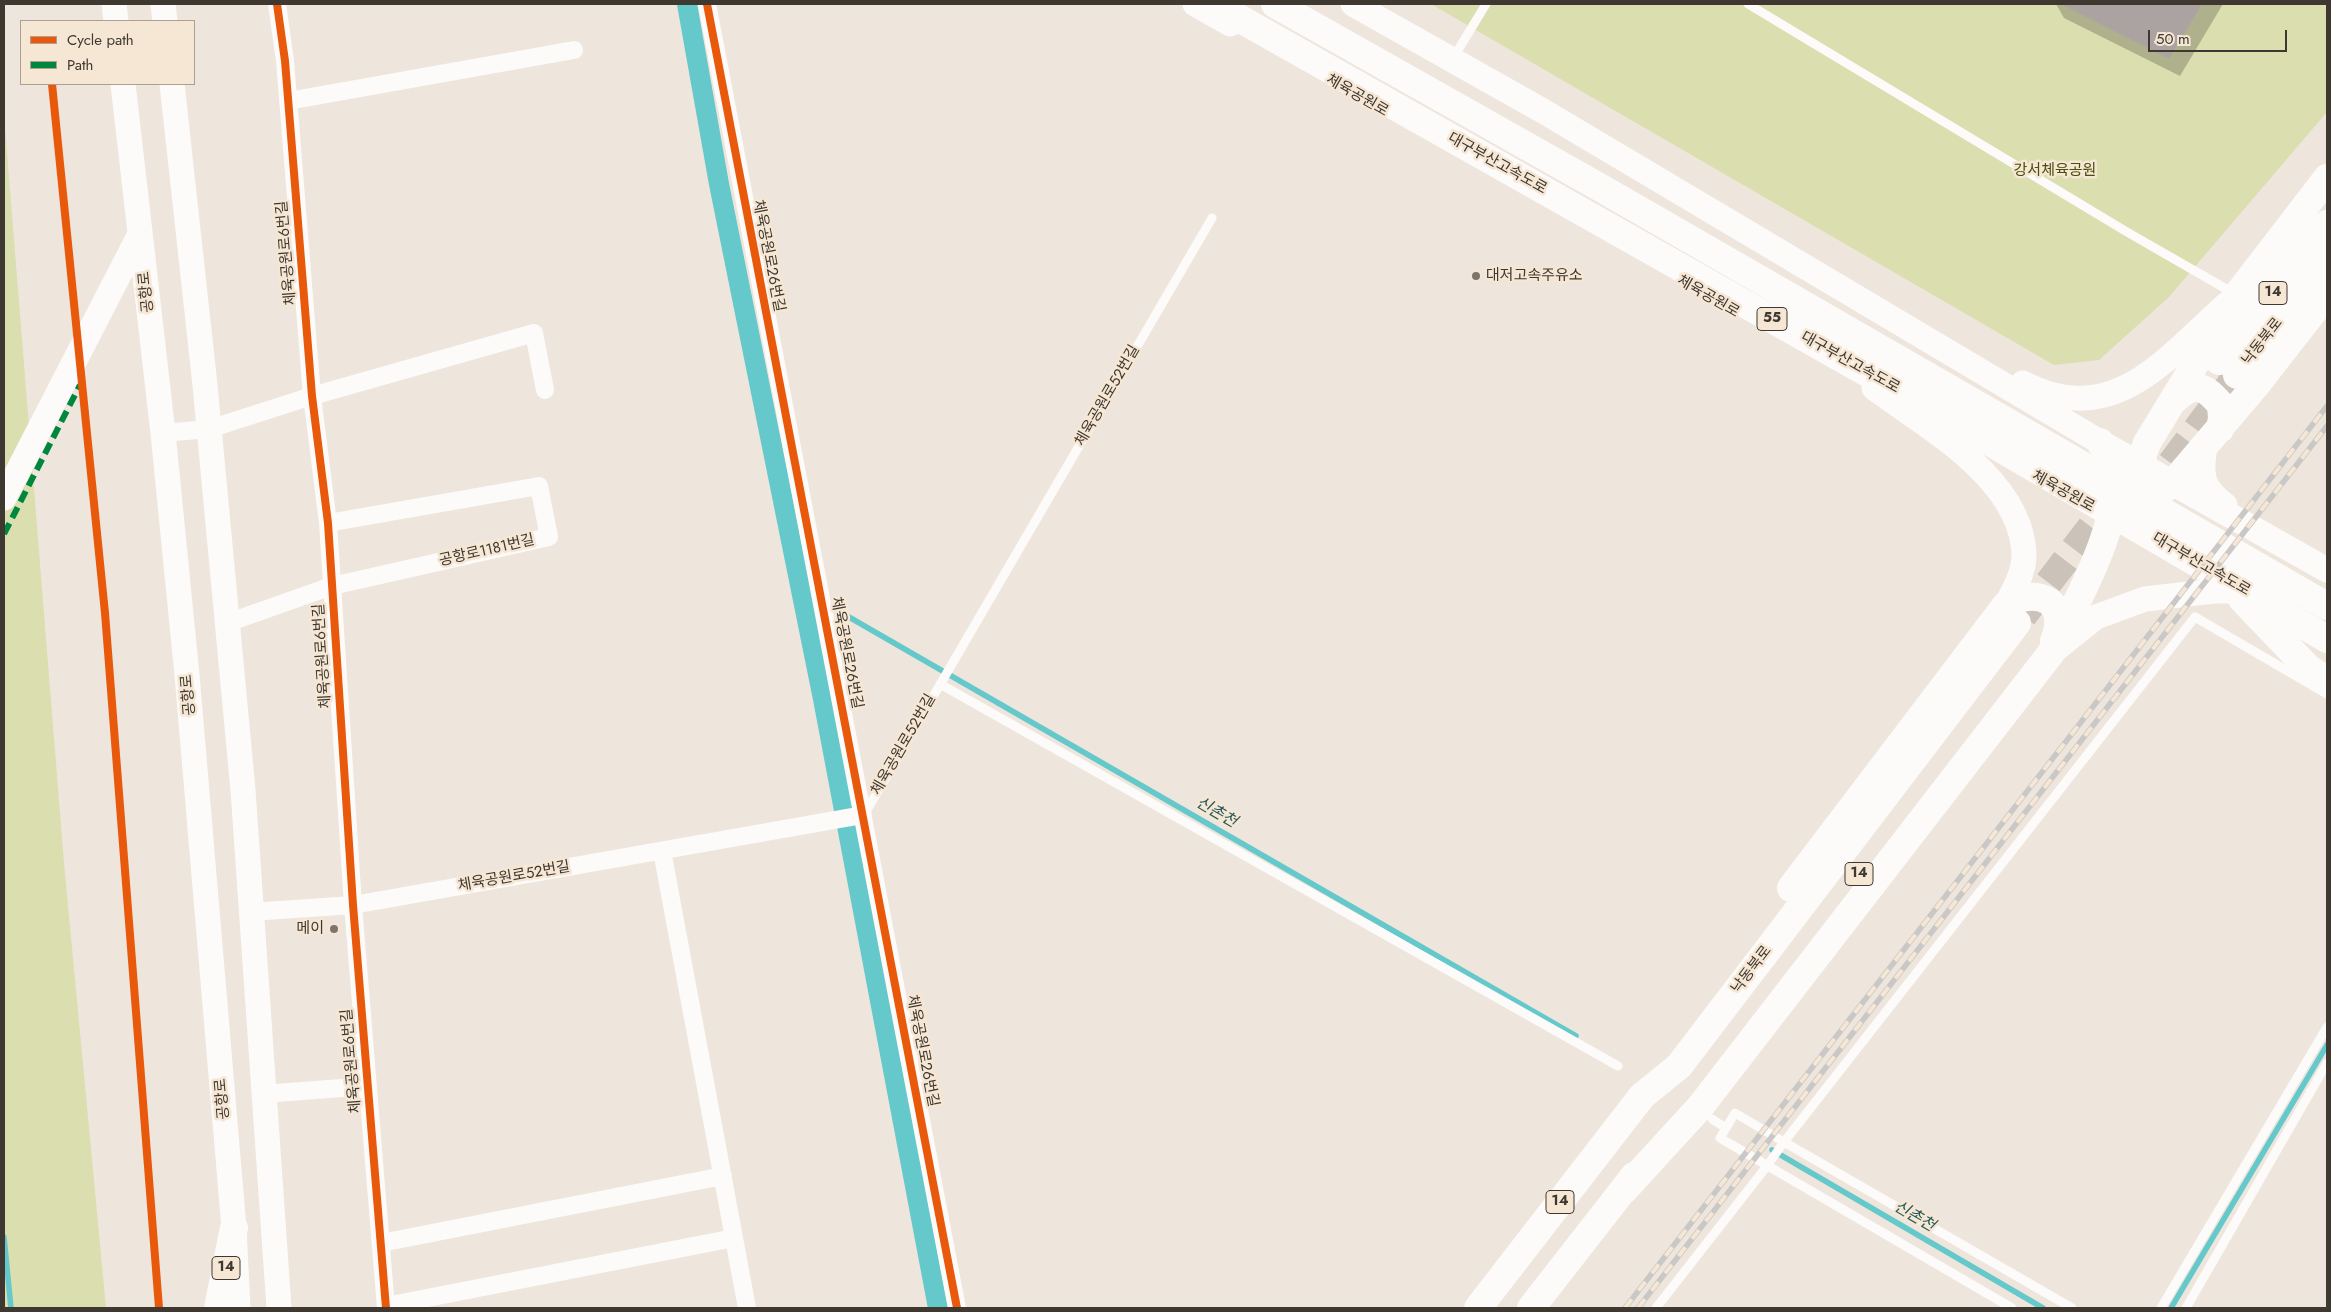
<!DOCTYPE html>
<html>
<head>
<meta charset="utf-8">
<style>
  body { margin:0 }
  #map { position:relative; width:2331px; height:1312px; overflow:hidden; background:#eee5dc; font-family:Jost,sans-serif }
  canvas { display:block }
  .frame { position:absolute; inset:0; border:5px solid #3e3830; pointer-events:none }
  .legend { position:absolute; left:20px; top:20px; width:175px; height:65px; box-sizing:border-box; background:#f6e6d4; border:1px solid #aca092; margin:0; padding:6px 9px; list-style:none; font-size:15px; color:#3e3830 }
  .legend li { display:flex; align-items:center; gap:10px; height:25px }
  .legend b { width:25px; border:1px solid #aca092 }
  .scale { position:absolute; left:2148px; top:30px; width:139px; height:22px; box-sizing:border-box; border:2px solid #3e3830; border-top:0; padding-left:6px; font-size:15px; line-height:18px; white-space:nowrap; color:#3e3830; -webkit-text-stroke:4px #f6e6d4; paint-order:stroke }
</style>
</head>
<body>
<div id="map">
<canvas width="2331" height="1312"></canvas>
<div class="frame"></div>
<ul class="legend">
<li><b style="height:6px;background:#e8590c"></b>Cycle path</li>
<li><b style="height:6px;background:#00873e"></b>Path</li>
</ul>
<div class="scale">50 m</div>
</div>
<script>
const context = document.querySelector('canvas').getContext('2d');
context.lineJoin = 'round';
function fill(path, color) { context.fillStyle = color; context.fill(path, 'evenodd'); }
function stroke(path, color, width, dash) { context.strokeStyle = color; context.lineWidth = width; context.lineCap = dash ? 'butt' : 'round'; context.setLineDash(dash || []); context.stroke(path); }
function drawText(font, color, halo, rows, align = 'center') {
  context.font = font + ' Jost,"Noto Sans KR",sans-serif'; context.lineWidth = 5; context.setLineDash([]); context.textBaseline = 'middle'; context.strokeStyle = halo; context.fillStyle = color; for (const [text, x, y, turn = 0] of rows) {
    context.save(); context.translate(x, y); context.rotate((+turn || 0) * Math.PI / 180); context.textAlign = isNaN(turn) ? turn : align; if (halo) context.strokeText(text, 0, 0); context.fillText(text, 0, 0); context.restore();
  }
}
fill(new Path2D(`
  M1431,4H2327V112L2169,297L2099,360L2054,365Z
  M4,115L64,863L106,1308H4Z`), '#dbdeaf');
fill(new Path2D(`
  M2056,4H2223L2180,76L2064,18Z`), '#0003');
stroke(new Path2D(`
  M801,589L812,596
  M842,613L1576,1036
  M1772,1150L2043,1308
  M4,1237L11,1308
  M2171,1308L2327,1045`), '#65c8ca', 5.5);
stroke(new Path2D(`
  M687,4L719,184L823,699L938,1308`), '#65c8ca', 20);
fill(new Path2D(`
  M2061,4H2202L2169,59Z`), '#aba3a1');
stroke(new Path2D(`
  M2146,497L2237,375
  M2023,616L2117,493`), '#cbc2ba', 28, [28, 14]);
stroke(new Path2D(`
  M1748,4L2127,232L2235,294
  M1452,60L1486,4
  M940,684L1618,1066
  M864,815L1212,218
  M1712,1119L1726,1128
  M1656,1308L1767,1166L1784,1142L1735,1113L1720,1138L2012,1308
  M2072,1308L1784,1142L2195,617L2327,694
  M2161,1308L2327,1027
  M2186,1308L2327,1063`), '#fcfbfa', 9);
stroke(new Path2D(`
  M277,4L285,61L312,396L328,523L353,905L386,1308
  M707,4L957,1308
  M288,101L574,50
  M163,433L209,429L312,396L534,333L545,390
  M227,623L332,586L549,537L539,486L328,523
  M662,851L747,1308
  M251,912L353,905L863,815
  M263,1094L368,1086
  M381,1243L723,1176
  M386,1306L734,1238`), '#fcfbfa', 18);
stroke(new Path2D(`
  M114,4L116,21
  M163,4L165,21
  M1195,4L1230,24
  M1353,4L1543,111L2100,442L2327,570
  M123,84L163,433L187,675L234,1228L238,1308
  M172,84L205,385L243,790L279,1308
  M2023,383C2114,430 2165,359 2228,303
  M1874,388C1928,428 2022,479 2024,555C2024,573 2014,590 2006,605
  M2205,447C2200,475 2202,488 2225,505
  M4,498L140,234
  M2051,653L2096,617L2145,599L2214,591H2234`), '#fcfbfa', 25);
stroke(new Path2D(`
  M2219,361L2327,224
  M2237,375L2327,261
  M2172,402C2194,382 2202,383 2221,405L2222,418L2220,429
  M2123,505L2155,495L2173,483L2257,384L2327,294
  M2142,518C2132,492 2138,467 2147,443L2237,295L2327,178
  M1791,888L2006,605C2026,591 2061,593 2058,625C2058,630 2056,636 2054,641
  M1624,1190L1700,1107L2051,653C2074,607 2126,517 2113,466C2111,458 2104,449 2100,442
  M218,1308L234,1228
  M1478,1308L1642,1096L1679,1066L2017,623
  M1531,1308L1634,1176`), '#fcfbfa', 28);
stroke(new Path2D(`
  M1214,4L1988,441L2327,639
  M1275,4L1601,188L2327,606
  M2242,599L2308,668L2327,680`), '#fcfbfa', 28);
const rail = new Path2D(`
  M1625,1308L2327,406
  M1638,1308L2327,426`);
stroke(rail, '#cac8c6', 5.5);
stroke(rail, '#f6e6d4', 4, [11]);
stroke(new Path2D(`
  M4,534L80,385`), '#00873e', 6, [12, 6]);
stroke(new Path2D(`
  M277,4L285,61L312,396L328,523L353,905L386,1308
  M707,4L957,1308
  M52,84L105,613L159,1308`), '#e8590c', 8);
for (const [x, y, r, color] of [
  [1476,276,5,"#7c756c"],
  [334,929,5,"#7c756c"]
]) { const dot = new Path2D(); dot.arc(x, y, r, 0, 2 * Math.PI); context.fillStyle = color; context.fill(dot); stroke(dot, '#f6e6d4', 2); }
for (const [x, y, w] of [
  [2273,293,28],
  [1772,319,30],
  [1859,874,28],
  [1560,1202,28],
  [226,1268,28]
]) { const box = new Path2D(); box.roundRect(x - w / 2, y - 11.5, w, 23, 4); context.fillStyle = '#f6e6d4'; context.fill(box); stroke(box, '#3e3830', 1); }
drawText('bold 14px', '#3e3830', null, [
  ["14",2273,293],
  ["55",1772,319],
  ["14",1859,874],
  ["14",1560,1202],
  ["14",226,1268]
]);
drawText('15px', '#3e3830', '#f6e6d4', [
  ["체육공원로",1357,96,30],
  ["대구부산고속도로",1497,164,29],
  ["체육공원로6번길",287,253,-95],
  ["체육공원로26번길",768,256,79],
  ["공항로",147,292,-96],
  ["체육공원로",1708,297,30],
  ["낙동북로",2263,342,-52],
  ["대구부산고속도로",1850,363,29],
  ["체육공원로52번길",1108,396,-60],
  ["체육공원로",2063,492,29],
  ["공항로1181번길",487,551,-13],
  ["대구부산고속도로",2201,565,30],
  ["체육공원로26번길",846,653,79],
  ["체육공원로6번길",323,656,-94],
  ["공항로",189,695,-95],
  ["체육공원로52번길",904,745,-60],
  ["체육공원로52번길",514,877,-10],
  ["낙동북로",1752,970,-53],
  ["체육공원로26번길",922,1051,79],
  ["체육공원로6번길",352,1061,-95],
  ["공항로",223,1099,-95]
]);
drawText('15px', '#474f0a', '#f6e6d4', [
  ["강서체육공원",2055,171]
]);
drawText('15px', '#3e3830', '#f6e6d4', [
  ["대저고속주유소",1486,276],
  ["메이",324,929,"right"]
], 'left');
drawText('italic 16px', '#21595c', '#f6e6d4', [
  ["신촌천",1216,813,30],
  ["신촌천",1914,1217,30]
]);
</script>
</body>
</html>
